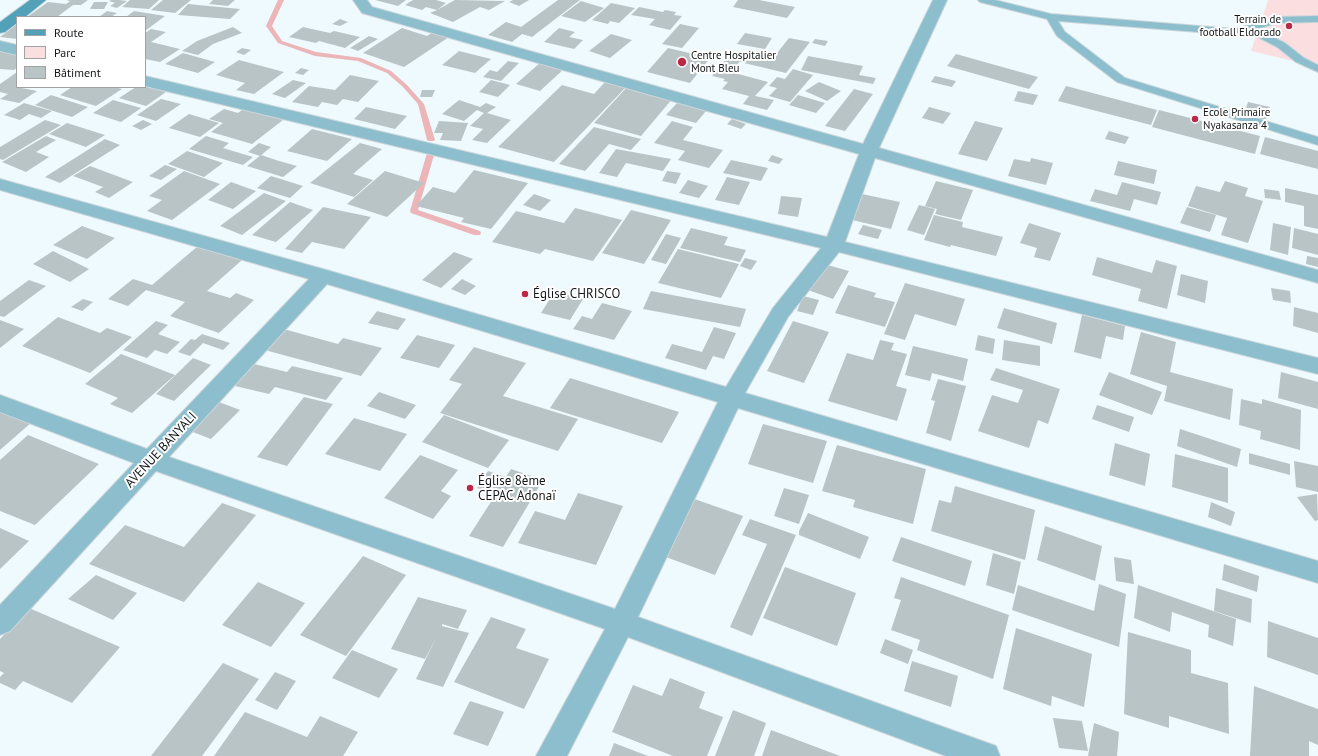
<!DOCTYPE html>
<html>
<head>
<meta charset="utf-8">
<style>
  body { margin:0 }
  #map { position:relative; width:1318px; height:756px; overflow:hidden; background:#eefafd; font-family:"PT Sans",sans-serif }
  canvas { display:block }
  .legend { position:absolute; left:16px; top:16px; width:130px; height:72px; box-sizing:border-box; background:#fff; border:1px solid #a1a2a3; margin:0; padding:5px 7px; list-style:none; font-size:12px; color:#131719 }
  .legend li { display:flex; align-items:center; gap:8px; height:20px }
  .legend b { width:20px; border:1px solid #a1a2a3 }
</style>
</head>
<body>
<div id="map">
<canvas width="1318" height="756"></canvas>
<ul class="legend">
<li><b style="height:5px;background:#52a1b8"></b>Route</li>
<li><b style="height:11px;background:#fbdfe0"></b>Parc</li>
<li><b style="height:11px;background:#b9c4c7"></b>Bâtiment</li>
</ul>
</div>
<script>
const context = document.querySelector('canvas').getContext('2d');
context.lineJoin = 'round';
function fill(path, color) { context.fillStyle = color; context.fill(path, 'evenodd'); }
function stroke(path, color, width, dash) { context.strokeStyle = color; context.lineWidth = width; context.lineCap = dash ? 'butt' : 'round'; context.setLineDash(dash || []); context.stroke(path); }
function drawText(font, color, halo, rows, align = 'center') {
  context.font = font + ' "PT Sans",sans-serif'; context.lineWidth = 4; context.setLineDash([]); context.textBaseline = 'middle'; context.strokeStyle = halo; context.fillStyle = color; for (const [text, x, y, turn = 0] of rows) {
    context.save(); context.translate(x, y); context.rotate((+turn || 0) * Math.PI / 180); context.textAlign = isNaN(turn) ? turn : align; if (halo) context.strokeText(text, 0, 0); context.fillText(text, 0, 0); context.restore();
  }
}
fill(new Path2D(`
  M1268,0H1318V67L1251,51Z`), '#fbdfe0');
fill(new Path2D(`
  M278,0H284L272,26L282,41L316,52L361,58L391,71L407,85L424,104L435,140L433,141H429L427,140L418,104L403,87L387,73L358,61L315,56L278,43L266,26Z
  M427,153H433L434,155L418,210L480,231L481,233L480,235H474L411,213L410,211Z`), '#ecb5b8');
fill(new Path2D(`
  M66,0H88L81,5H73L57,17H27L48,2L66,4L70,1Z
  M111,0H119L127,1L117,8L110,6L115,3L109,1Z
  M130,0H159L149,9L122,7Z
  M163,0H191L175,13L151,10Z
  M213,0H235L228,6L209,4Z
  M375,0H406L398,6Z
  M413,0H436L446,3L437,10L455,0L505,1L489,10L480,7L453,22L430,13L437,10L426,7L422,10L405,5Z
  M513,0H529L519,6L509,2Z
  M558,0H580L532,37L522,34L512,42L488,35L506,22L521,27Z
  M738,0H759L795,7L787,18L733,7Z
  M581,1L604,8L585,22L561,16Z
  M94,2H108L104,9H90Z
  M611,3L635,8L619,23L610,21L608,24L592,20Z
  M188,4L240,9L230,19L178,15Z
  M639,7L663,12L665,10L676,12L674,15L682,16L670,30L649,25L655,19L631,15Z
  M107,11L117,13L111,17H99Z
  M134,11L165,16L145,31V17H126Z
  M340,19L348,22L340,26L332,24Z
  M17,24V39L0,37Z
  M680,24L699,28L682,48L662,44Z
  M233,27L242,33L213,44L198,55L182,51L197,41Z
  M303,27L330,33L334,31L360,37L345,48L319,41L316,43L289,37Z
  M402,28L427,36L433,32L449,37L404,67L363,53Z
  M559,28L575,32L569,37L583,40L574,49L544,42Z
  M151,29L166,32L151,42L180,49L160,62L145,59V33Z
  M745,33L772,38L765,49L737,44Z
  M611,34L632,40L610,58L589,51Z
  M369,36L378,39L358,51L350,48Z
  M789,38L810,42L786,73L740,62L749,51L774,57Z
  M815,39L828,41L825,46L812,43Z
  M242,48L251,50L244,55L236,52Z
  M668,48L710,58L690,83L647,72Z
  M0,49L17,51V68L14,70L0,69Z
  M459,51L491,59L475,73L442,65Z
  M183,53L215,62L198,73L165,64Z
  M956,54L1038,77L1029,89L947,66Z
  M808,56L863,66L859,75L876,78L873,84L801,70Z
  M728,57L741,60L731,72L768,82L755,96L774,100L767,110L743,104L749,96L722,89L728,82L723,81L725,79L712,76Z
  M239,60L284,72L254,94L236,90L245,83L216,75Z
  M508,61L519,63L501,81L483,77L490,70L497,72Z
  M541,62L565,68L540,91L516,84Z
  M301,68L309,70L303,75L295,73Z
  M793,69L813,75L790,102L769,96L777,88L769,86L777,77L785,79Z
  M17,72V87L37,91L19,103L0,99L8,94L0,92V84Z
  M350,75L379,81L358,102L343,99L337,105L322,102L318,107L292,102L309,86L335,90Z
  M935,76L956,81L952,87L931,82Z
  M293,80L306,83L285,98L272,94Z
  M491,80L510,85L498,97L479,92Z
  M606,81L627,86L554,162L498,147L562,85L594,94Z
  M819,82L841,91L827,101L805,91Z
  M145,86L166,92L146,106L119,98L136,87Z
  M628,86L673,98L641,136L594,123Z
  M1066,86L1157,110L1151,125L1058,101Z
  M72,87H115L122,89L96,106L60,95Z
  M854,89L873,94L845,131L825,126Z
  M422,90H435L432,97H420Z
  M1018,91L1038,95L1033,105L1014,101Z
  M51,95L88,107L72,117L35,105Z
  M798,95L825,103L816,113L789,105Z
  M161,99L181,104L156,121L137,115Z
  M113,100L141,108L121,122L93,113Z
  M459,100L480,107L486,103L496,107L487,113L511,120L487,143L472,140L483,129L470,126L484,113L477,110L464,121L442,114Z
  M1248,102L1270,107L1266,120L1244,115Z
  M24,103L52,111L41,118L29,114L20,120L4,115Z
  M677,103L706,111L696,123L666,115Z
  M366,107L407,116L395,129L354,119Z
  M929,107L951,113L943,124L922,118Z
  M224,109L238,113L243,109L283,120L252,144L211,132L223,123L209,119Z
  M1159,110L1260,136L1255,154L1152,127Z
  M189,114L219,123L200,137L169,128Z
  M732,119L746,124L741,129L727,124Z
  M45,120L61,125L3,160L0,159V147Z
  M143,120L152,124L141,130L132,126Z
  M439,121L468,123L461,141L440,140L443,133H434Z
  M672,121L693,127L683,140L723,150L709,168L678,160L685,151L654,143Z
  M975,121L1003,128L987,161L958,154Z
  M67,123L105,135L86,147L49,134Z
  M594,127L641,139L631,150L609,144L585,171L559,164Z
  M312,129L352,139L327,161L287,151Z
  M1109,131L1129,137L1125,144L1105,139Z
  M46,136L56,140L36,152L49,157L26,172L2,162Z
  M206,136L229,143L223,148L253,157L243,165L189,149Z
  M1265,137L1318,151V169L1260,154Z
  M105,139L120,145L60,183L45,177Z
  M259,143L271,147L260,156L248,152Z
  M360,143L382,149L353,174L373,180L354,197L310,183Z
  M616,149L671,159L663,171L626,163L617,177L599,173Z
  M187,151L223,163L204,177L168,164Z
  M261,155L279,161L297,166L283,177L247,166Z
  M772,155L783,159L779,164L768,161Z
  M1031,158L1053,163L1046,185L1008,176L1014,159L1030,162Z
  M731,160L768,168L761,181L723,173Z
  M1118,161L1157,170L1154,184L1114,175Z
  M165,165L177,169L161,180L149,176Z
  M90,166L133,182L109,198L95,192L103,187L73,176Z
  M474,170L528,183L491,229L461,222L464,218L416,206L433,187L455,193Z
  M184,171L220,184L172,220L147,211L162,200L149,196Z
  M385,171L424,183L387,217L347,204Z
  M667,171L681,173L676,184L662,181Z
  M271,176L303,186L290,198L257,188Z
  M727,177L750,182L739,205L715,200Z
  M688,180L708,186L699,198L679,193Z
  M936,181L973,190L961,220L935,214L937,209L925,206Z
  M1225,181L1248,188L1245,196L1263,201L1248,243L1221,235L1227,218L1188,206L1196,186L1220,192Z
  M231,182L256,191L233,209L208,200Z
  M1122,182L1161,192L1157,205L1134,199L1130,211L1090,201L1095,189L1117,195Z
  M1285,188L1318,195V229L1304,226V206L1285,202Z
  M1264,189L1279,191L1281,200L1265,198Z
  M264,193L286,201L242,235L220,226Z
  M534,194L551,200L540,211L523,205Z
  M862,194L900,202L891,229L852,220Z
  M781,196L802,198L798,217L778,214Z
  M290,202L313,210L276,242L252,235Z
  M919,205L935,209L924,235L907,230Z
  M323,207L371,217L344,249L312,242L302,253L285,249Z
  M1187,207L1216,215L1210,232L1180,223Z
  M575,208L622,220L593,261L545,249L540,254L492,242L516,211L564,223Z
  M631,210L671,220L644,264L602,253Z
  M934,215L963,222L962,227L1003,237L996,256L951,245L950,247L924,240Z
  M1029,223L1061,233L1050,261L1034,257L1037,248L1020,243Z
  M1273,223L1291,227L1288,255L1270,250Z
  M863,225L882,230L878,239L858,234Z
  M82,226L115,238L87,259L53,245Z
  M691,228L728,237L724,245L746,250L740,262L680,248Z
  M1294,228L1318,234V255L1292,248Z
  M666,234L681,238L666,264L651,260Z
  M198,246L242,260L207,291L230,298L236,293L254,300L219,333L170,316L185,302L146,290L128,306L108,299L133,279L152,285Z
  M678,249L739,264L721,298L658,283Z
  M53,251L89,269L70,282L33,264Z
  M454,252L473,259L441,288L422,280Z
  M1307,256L1318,258V267L1306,264Z
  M1097,257L1152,273L1156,260L1177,266L1167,309L1138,301L1141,289L1092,275Z
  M745,258L757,261L751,270L740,266Z
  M824,264L849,271L833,299L808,290Z
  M1181,274L1208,281L1205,303L1177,295Z
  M462,279L476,286L465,295L451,289Z
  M29,280L46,286L4,317L0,316V301Z
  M905,283L965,299L956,326L915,314L905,340L884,334Z
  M848,285L876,293L874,297L895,302L885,327L835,313Z
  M1271,288L1290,291L1291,303L1273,300Z
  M555,291L583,299L570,320L541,313Z
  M651,291L746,309L740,327L643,309Z
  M803,296L819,300L813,315L797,311Z
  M83,299L93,302L82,311L71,307Z
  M602,303L632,311L614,340L573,329L582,316L592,319Z
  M1294,307L1318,313V333L1293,326Z
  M1004,308L1057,323L1052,344L997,328Z
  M377,311L406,319L398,330L368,323Z
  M1082,315L1125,326L1123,340L1106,336L1101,359L1074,352Z
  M58,317L100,333L107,328L132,337L90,373L22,346Z
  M0,320L24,329L0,348Z
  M156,321L168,325L158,334L180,342L167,354L155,350L147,358L123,350Z
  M793,321L829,332L804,383L767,371Z
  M714,327L736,333L724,359L713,356L706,370L665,358L672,344L702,352Z
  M280,328L338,344L343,338L382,348L361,376L261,349Z
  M1141,332L1176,342L1170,372L1233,389L1230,420L1164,401L1167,386L1130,374Z
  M202,334L230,343L223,350L203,343L190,356L178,352L191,339L195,340Z
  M417,335L455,345L439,368L400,358Z
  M978,335L995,339L993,354L975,350Z
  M880,340L894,343L891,350L907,354L896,386L907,389L897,421L828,401L847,353L873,360Z
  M1004,340L1040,346V366L1002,360Z
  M913,346L968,359L963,381L932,373L930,381L905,375Z
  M474,347L526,363L503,396L578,419L558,451L440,413L462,384L449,380Z
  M121,354L175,375L132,413L110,404L118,398L85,384Z
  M193,358L211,365L174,401L156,394Z
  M250,363L287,372L292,366L343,378L326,400L275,387L269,394L231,385Z
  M996,368L1060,389L1048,424L1038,420L1029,448L978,431L992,395L1018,403L1023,390L990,380Z
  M1109,372L1162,392L1152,415L1099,395Z
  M1281,372L1318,382V409L1278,398Z
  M570,378L628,396L679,412L662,443L550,408Z
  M938,379L966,386L951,441L926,433L935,401L931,400Z
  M379,392L416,405L405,419L367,406Z
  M304,397L333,404L287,466L257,457Z
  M1241,399L1262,404V399L1301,410L1300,450L1260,439L1261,431L1239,425Z
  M219,402L240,410L211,439L190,431Z
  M1097,405L1134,417L1129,432L1092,419Z
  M0,410L32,422L0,450Z
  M444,415L509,440L488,468L422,442Z
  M354,418L407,434L380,471L325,454Z
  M763,424L827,441L813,483L748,464Z
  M1180,429L1241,449L1237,467L1177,446Z
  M28,435L99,464L35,525L0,511V460Z
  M1115,443L1150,454L1145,486L1109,475Z
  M837,445L926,469L913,524L853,507L855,500L822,491Z
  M1249,453L1290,464V475L1249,464Z
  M1175,454L1228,468V503L1172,487Z
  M420,455L458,470L441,491L451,496L433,519L384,498Z
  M1294,461L1318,466V492L1296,487Z
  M511,469L543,480L503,547L469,536L496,494L477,488L488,471L506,477Z
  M955,486L1035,510L1025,560L931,531L939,500L951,503Z
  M784,488L809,495L799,524L774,516Z
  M578,493L623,506L596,565L518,543L535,511L565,520Z
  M1317,494L1318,520L1315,521L1297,497Z
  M683,495L743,516L715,575L663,556Z
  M1211,502L1235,512L1231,526L1208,517Z
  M222,503L256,515L184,602L89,564L125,525L184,547Z
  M808,513L869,537L860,559L799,535V531Z
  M750,519L796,535L752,636L730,627L767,544L742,535Z
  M1045,526L1102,546L1095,581L1037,560Z
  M0,528L29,541L0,569Z
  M901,537L972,561L965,586L892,561Z
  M993,553L1021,562L1014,594L986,585Z
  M363,556L406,575L346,656L300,635Z
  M1114,557L1131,560L1134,584L1116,581Z
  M1224,564L1259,576L1257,592L1222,580Z
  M785,567L856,593L837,646L763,618Z
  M96,575L137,593L113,620L68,599Z
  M901,577L1009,615L993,679L917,650L920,640L891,630L901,600L894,598Z
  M258,582L305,603L271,647L222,625Z
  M1099,584L1126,594L1119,647L1012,610L1018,585L1094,611Z
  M1138,585L1236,619L1233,646L1208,637L1209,625L1172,612L1170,632L1134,618Z
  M1216,588L1252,599L1251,623L1214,611Z
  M418,597L467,610L458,629L442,624V626L469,633L443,687L416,679L436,638L425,659L391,649Z
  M29,608L120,647L72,703L23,681L15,690L0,683V677L4,673L0,671V639Z
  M491,617L526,629L516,648L549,659L524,709L454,682Z
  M1268,621L1318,638V675L1267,657Z
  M1016,628L1092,654L1084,707L1052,696L1051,706L1003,689Z
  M1128,632L1191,650V673L1228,683L1229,734L1169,716V728L1124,714Z
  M885,639L913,650L908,664L880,653Z
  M352,650L398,669L379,698L332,678Z
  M912,661L958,676L951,707L904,691Z
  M223,663L259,679L202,756H151Z
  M275,672L296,681L277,710L255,700Z
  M670,678L705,692L699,708L723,717L707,756H673L612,732L633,685L662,696Z
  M1254,686L1318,709V745L1309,741V756H1250Z
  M470,701L504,712L488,746L453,734Z
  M733,710L766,723L754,756H715Z
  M245,712L307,737L320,716L358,732L343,756H214Z
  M1053,718L1082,721L1088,751L1059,748Z
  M1094,723L1119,732L1117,756H1088Z
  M771,730L840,756H762Z
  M614,743L648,756H609Z`), '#b9c4c7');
const lane = new Path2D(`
  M978,0H995L1051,14L1236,29L1276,17L1318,16V22L1277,23L1257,29L1285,43L1304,58L1318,65V72L1296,62L1277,47L1248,32L1236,35L1058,21L1065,32L1125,78L1318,137V145L1117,82L1057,36L1047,19L980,2Z`);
const street = new Path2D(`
  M353,0H367L372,7L863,144L933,0H947L879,148L1318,270V283L875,158L845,242L1318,358V374L839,252L788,317L745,393L1318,561V583L738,408L638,617L985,742L996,746L1000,756H946L628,637L567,756H536L605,629L156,471L10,631L0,635V605L134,463L0,412V395L147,449L309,279L0,190V179L330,271L726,387L773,308L821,248L145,86V76L827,237L859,154L362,13ZM327,284L718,402L615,609L169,457Z
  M0,41L17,45V55L0,51Z`);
const secondary = new Path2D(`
  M30,0H46L25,17H17V23L5,32L0,33V22Z`);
stroke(lane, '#cbd6d9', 2);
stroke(street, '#cbd6d9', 2);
stroke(secondary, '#cbd6d9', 2);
fill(lane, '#8dbecd');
fill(street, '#8dbecd');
fill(secondary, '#52a1b8');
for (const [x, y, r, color] of [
  [1289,26,4,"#bb2947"],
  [682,62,5,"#bb2947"],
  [1195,119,4,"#bb2947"],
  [525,294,4,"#bb2947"],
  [470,488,4,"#bb2947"]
]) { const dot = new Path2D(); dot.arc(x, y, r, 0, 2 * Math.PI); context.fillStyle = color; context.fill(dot); stroke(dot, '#fff', 1.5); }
drawText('11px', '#131719', '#fff', [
  ["Terrain de",1281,20,"right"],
  ["football Eldorado",1281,33,"right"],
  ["Centre Hospitalier",691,56],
  ["Mont Bleu",691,69],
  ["Ecole Primaire",1203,113],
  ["Nyakasanza 4",1203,126]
], 'left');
drawText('13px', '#131719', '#fff', [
  ["Église CHRISCO",533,294],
  ["Église 8ème",478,481],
  ["CEPAC Adonaï",478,496]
], 'left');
drawText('13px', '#131719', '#fff', [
  ["AVENUE BANYALI",161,450,-47]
]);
</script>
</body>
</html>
